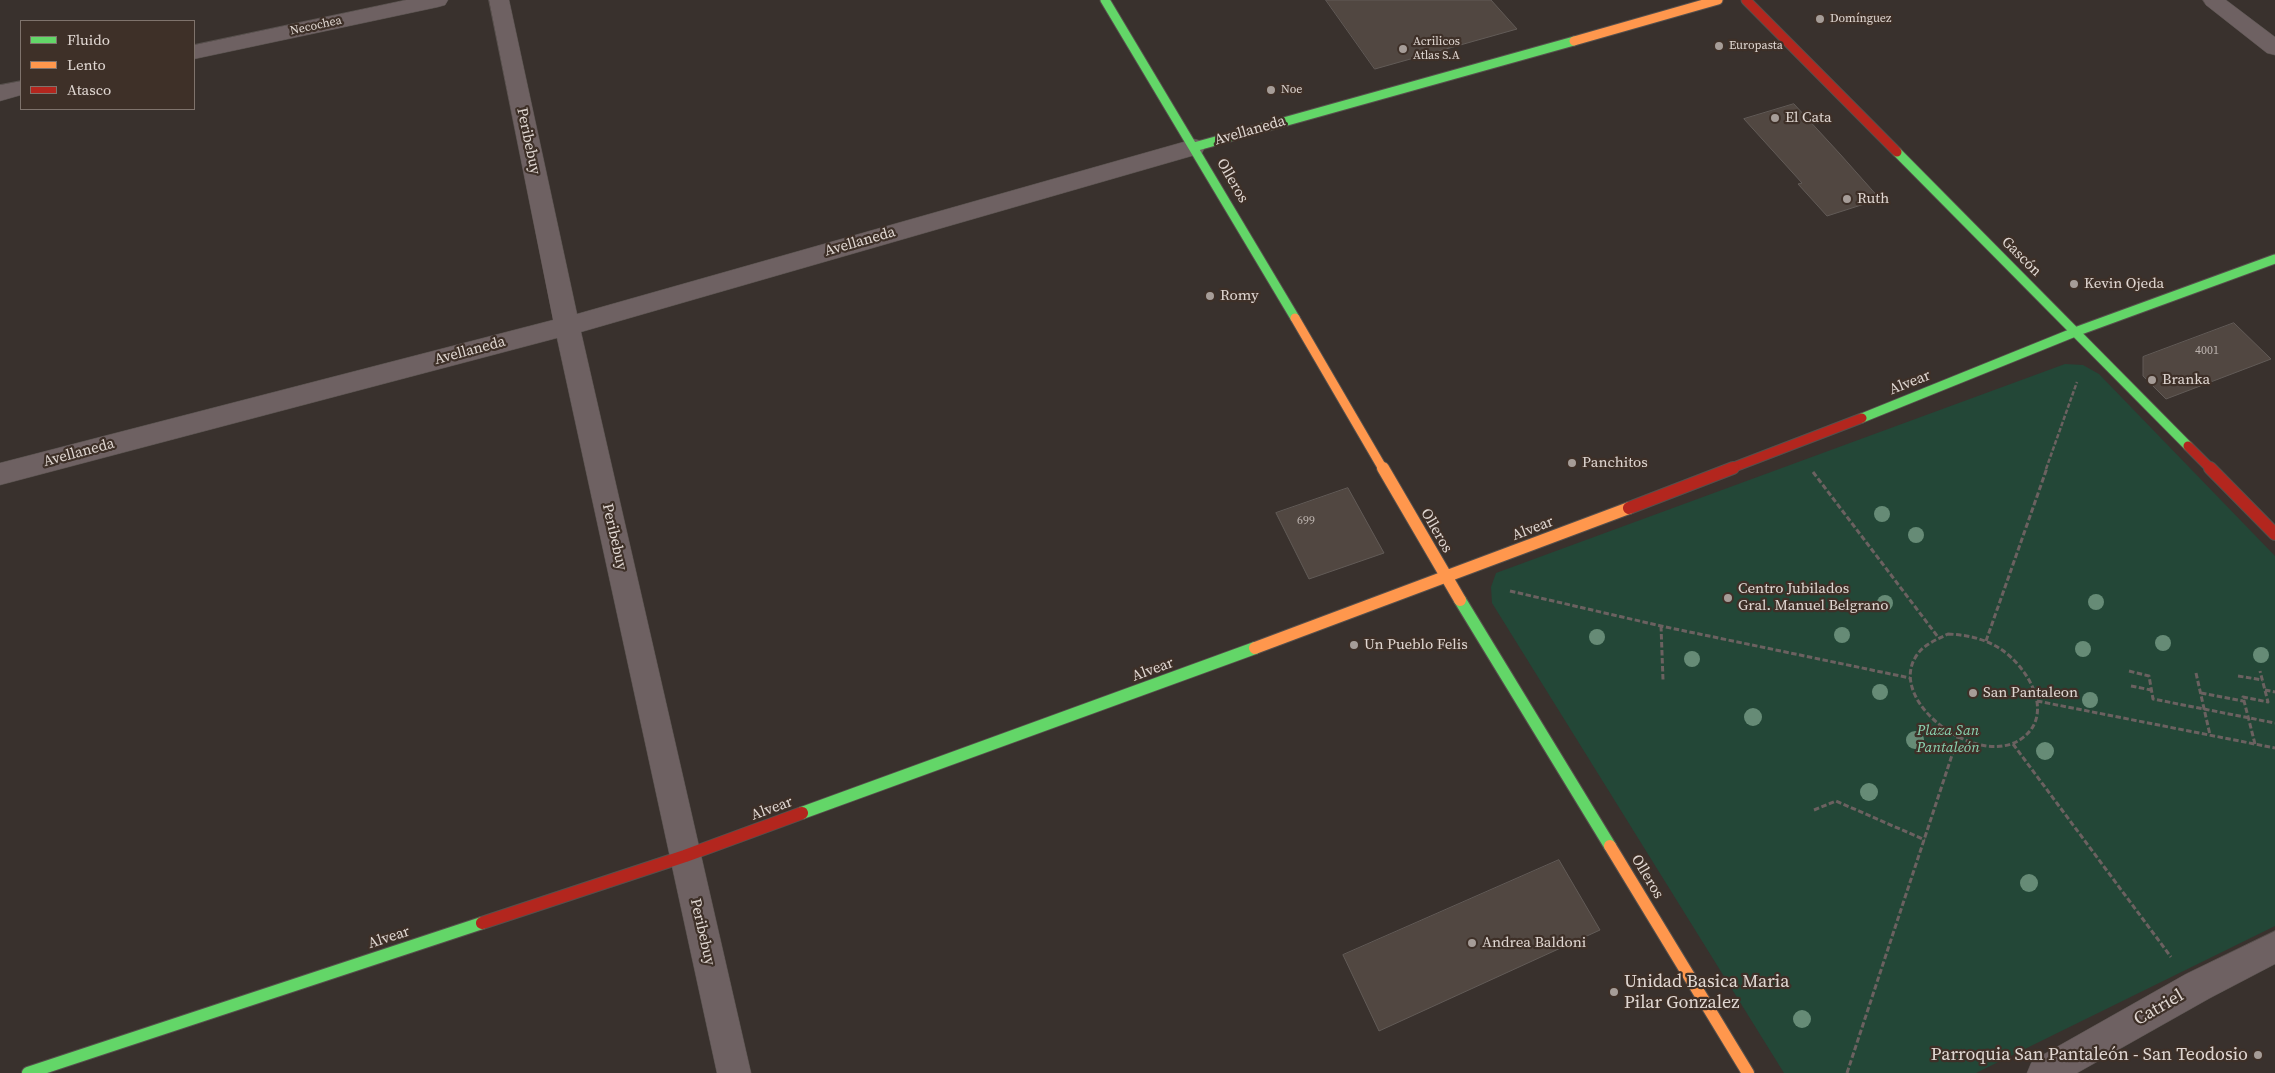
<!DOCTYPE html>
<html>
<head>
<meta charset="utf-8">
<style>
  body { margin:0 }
  #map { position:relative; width:2275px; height:1073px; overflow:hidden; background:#39312d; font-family:"Source Serif 4",serif }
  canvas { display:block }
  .legend { position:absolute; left:20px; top:20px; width:175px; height:90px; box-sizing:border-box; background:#3e3028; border:1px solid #7f736c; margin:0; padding:6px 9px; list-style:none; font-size:15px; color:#e0d7d2 }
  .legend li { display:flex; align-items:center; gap:10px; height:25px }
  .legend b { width:25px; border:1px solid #7f736c }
</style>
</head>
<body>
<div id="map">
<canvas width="2275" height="1073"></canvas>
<ul class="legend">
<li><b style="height:6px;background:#63d668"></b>Fluido</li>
<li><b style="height:6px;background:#ff974d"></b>Lento</li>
<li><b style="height:6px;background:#b3261e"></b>Atasco</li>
</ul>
</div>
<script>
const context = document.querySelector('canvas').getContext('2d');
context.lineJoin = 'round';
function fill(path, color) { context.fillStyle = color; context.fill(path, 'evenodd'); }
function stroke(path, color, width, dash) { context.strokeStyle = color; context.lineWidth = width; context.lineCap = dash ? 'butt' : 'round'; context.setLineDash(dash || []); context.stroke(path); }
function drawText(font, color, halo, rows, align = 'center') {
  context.font = font + ' "Source Serif 4",serif'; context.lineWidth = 4.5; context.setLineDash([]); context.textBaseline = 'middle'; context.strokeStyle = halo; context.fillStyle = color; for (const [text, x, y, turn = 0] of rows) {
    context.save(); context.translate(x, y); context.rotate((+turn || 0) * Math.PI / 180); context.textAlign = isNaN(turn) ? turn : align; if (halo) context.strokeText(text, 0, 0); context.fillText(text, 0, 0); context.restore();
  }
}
fill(new Path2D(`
  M2065,364L2083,365L2099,374L2275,556V926L1976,1073H1784L1492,603L1491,587L1496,573Z`), '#234737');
const building = new Path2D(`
  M1326,0H1491L1517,29L1375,69Z
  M1794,104L1840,154L1880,199L1827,216L1798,184L1802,183L1744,119Z
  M2234,323L2271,359L2166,399L2143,376V357Z
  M1348,488L1384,553L1309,579L1276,513Z
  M1559,860L1600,930L1379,1031L1343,955Z`);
fill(building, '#514741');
stroke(building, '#625b57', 1);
const street = new Path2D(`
  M406,0H448L445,5L438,7L194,59V45Z
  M489,0H509L577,314L1194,139L1202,141L1205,147L1202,153L581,332L751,1073H717L557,338L0,485V463L553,320Z
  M2203,0H2226L2275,37V55L2267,53L2206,5Z
  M21,81V95L0,101V85Z
  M2275,931V964L2210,998L2077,1073H2027L2032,1061L2186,974Z`);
const fastFar1 = new Path2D(`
  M1105,0L1295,318
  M1194,147L1574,41
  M1897,152L2188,446
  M1862,418L2075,332L2275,259`);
const fast = new Path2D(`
  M1460,600L1610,846
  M802,813L1255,648
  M28,1073L482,923`);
const slowFar1 = new Path2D(`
  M1574,41L1718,0
  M1295,318L1383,469`);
const slow = new Path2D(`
  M1383,468L1460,600
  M1255,648L1629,508
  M1610,846L1748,1073`);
const jamFar1 = new Path2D(`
  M1746,0L1897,152
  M2188,446L2211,469
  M1729,469L1862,418`);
const jam = new Path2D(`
  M2210,468L2275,534
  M1629,508L1733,468
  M482,923L685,856L802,813`);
stroke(street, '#56504c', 1);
stroke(fastFar1, '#56504c', 11);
stroke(fast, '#56504c', 14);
stroke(slowFar1, '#56504c', 11);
stroke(slow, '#56504c', 14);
stroke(jamFar1, '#56504c', 11);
stroke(jam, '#56504c', 14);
stroke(new Path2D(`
  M2046,469L2077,382`), '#6b6160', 2.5, [4.5, 2]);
stroke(new Path2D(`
  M1813,472L1938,637
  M1510,591L1661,626L1910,678
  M1661,626L1663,680
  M1948,634C1966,635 1983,638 1999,648C2025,664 2055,710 2025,736C1983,773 1888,704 1915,658C1922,645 1936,640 1948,634Z
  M1986,641L2047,468
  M2129,671L2149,676L2153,699L2275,723
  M2196,673L2210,735
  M2238,676L2263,680
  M2131,686L2151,690
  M2265,690L2275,692
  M2201,693L2243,701
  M2037,701L2275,748
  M2013,744L2171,957
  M2255,744L2243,697L2268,702L2260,671
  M1814,810L1836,801L1925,840
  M1847,1073L1958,737`), '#6b6160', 3, [5.5, 2.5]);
fill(street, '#6e6162');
stroke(fastFar1, '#63d668', 9);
stroke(fast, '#63d668', 12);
stroke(slowFar1, '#ff974d', 9);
stroke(slow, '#ff974d', 12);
stroke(jamFar1, '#b3261e', 9);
stroke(jam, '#b3261e', 12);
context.fillStyle = '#668b76';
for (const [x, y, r] of [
  [1882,514,8],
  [1916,535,8],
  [2096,602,8],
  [1885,603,8],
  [1842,635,8],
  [1597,637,8],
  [2163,643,8],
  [2083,649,8],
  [2261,655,8],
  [1692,659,8],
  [1880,692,8],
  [2090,700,8],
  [1753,717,9],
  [1915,740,9],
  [2045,751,9],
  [1869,792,9],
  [2029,883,9],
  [1802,1019,9]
]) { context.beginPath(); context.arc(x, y, r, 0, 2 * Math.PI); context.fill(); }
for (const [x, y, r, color] of [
  [1820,19,5,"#a69d98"],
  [1719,46,5,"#a69d98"],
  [1403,49,5,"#a69d98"],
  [1271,90,5,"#a69d98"],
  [1775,118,5,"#a69d98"],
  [1847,199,5,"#a69d98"],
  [2074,284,5,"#a69d98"],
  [1210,296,5,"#a69d98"],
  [2152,380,5,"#a69d98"],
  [1572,463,5,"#a69d98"],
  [1728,598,5,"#a69d98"],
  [1354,645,5,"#a69d98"],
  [1973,693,5,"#a69d98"],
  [1472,943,5,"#a69d98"],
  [1614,992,5,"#a69d98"],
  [2258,1055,5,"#a69d98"]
]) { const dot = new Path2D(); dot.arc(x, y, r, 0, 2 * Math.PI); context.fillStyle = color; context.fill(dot); stroke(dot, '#3e3028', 2); }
drawText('12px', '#e0d7d2', '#3e3028', [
  ["Domínguez",1830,19],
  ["Acrilicos",1413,42],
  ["Atlas S.A",1413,56],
  ["Europasta",1729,46],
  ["Noe",1281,90]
], 'left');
drawText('12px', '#e0d7d2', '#3e3028', [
  ["Necochea",316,26,-12]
]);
drawText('12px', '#bcb3ae', null, [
  ["4001",2207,351],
  ["699",1306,521]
]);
drawText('15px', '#e0d7d2', '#3e3028', [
  ["El Cata",1785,118],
  ["Ruth",1857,199],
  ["Kevin Ojeda",2084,284],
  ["Romy",1220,296],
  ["Branka",2162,380],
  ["Panchitos",1582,463],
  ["Centro Jubilados",1738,589],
  ["Gral. Manuel Belgrano",1738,606],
  ["Un Pueblo Felis",1364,645],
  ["San Pantaleon",1983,693],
  ["Andrea Baldoni",1482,943]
], 'left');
drawText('15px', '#e0d7d2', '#3e3028', [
  ["Avellaneda",1250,131,-16],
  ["Peribebuy",528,141,78],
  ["Olleros",1232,181,60],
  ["Avellaneda",860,242,-16],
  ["Gascón",2021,257,45],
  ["Avellaneda",470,351,-15],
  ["Alvear",1910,383,-22],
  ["Avellaneda",79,453,-15],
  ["Alvear",1533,529,-21],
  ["Olleros",1436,531,60],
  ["Peribebuy",614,537,77],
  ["Alvear",1153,670,-20],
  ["Alvear",772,809,-20],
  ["Olleros",1647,877,59],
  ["Peribebuy",702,932,77],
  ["Alvear",389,938,-18]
]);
drawText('italic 15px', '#8ad4b2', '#3e3028', [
  ["Plaza San",1948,731],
  ["Pantaleón",1948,748]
]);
drawText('18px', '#e0d7d2', '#3e3028', [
  ["Unidad Basica Maria",1624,982],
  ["Pilar Gonzalez",1624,1003],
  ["Parroquia San Pantaleón - San Teodosio",2248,1055,"right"]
], 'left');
drawText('18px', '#e0d7d2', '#3e3028', [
  ["Catriel",2159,1008,-30]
]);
</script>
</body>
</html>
